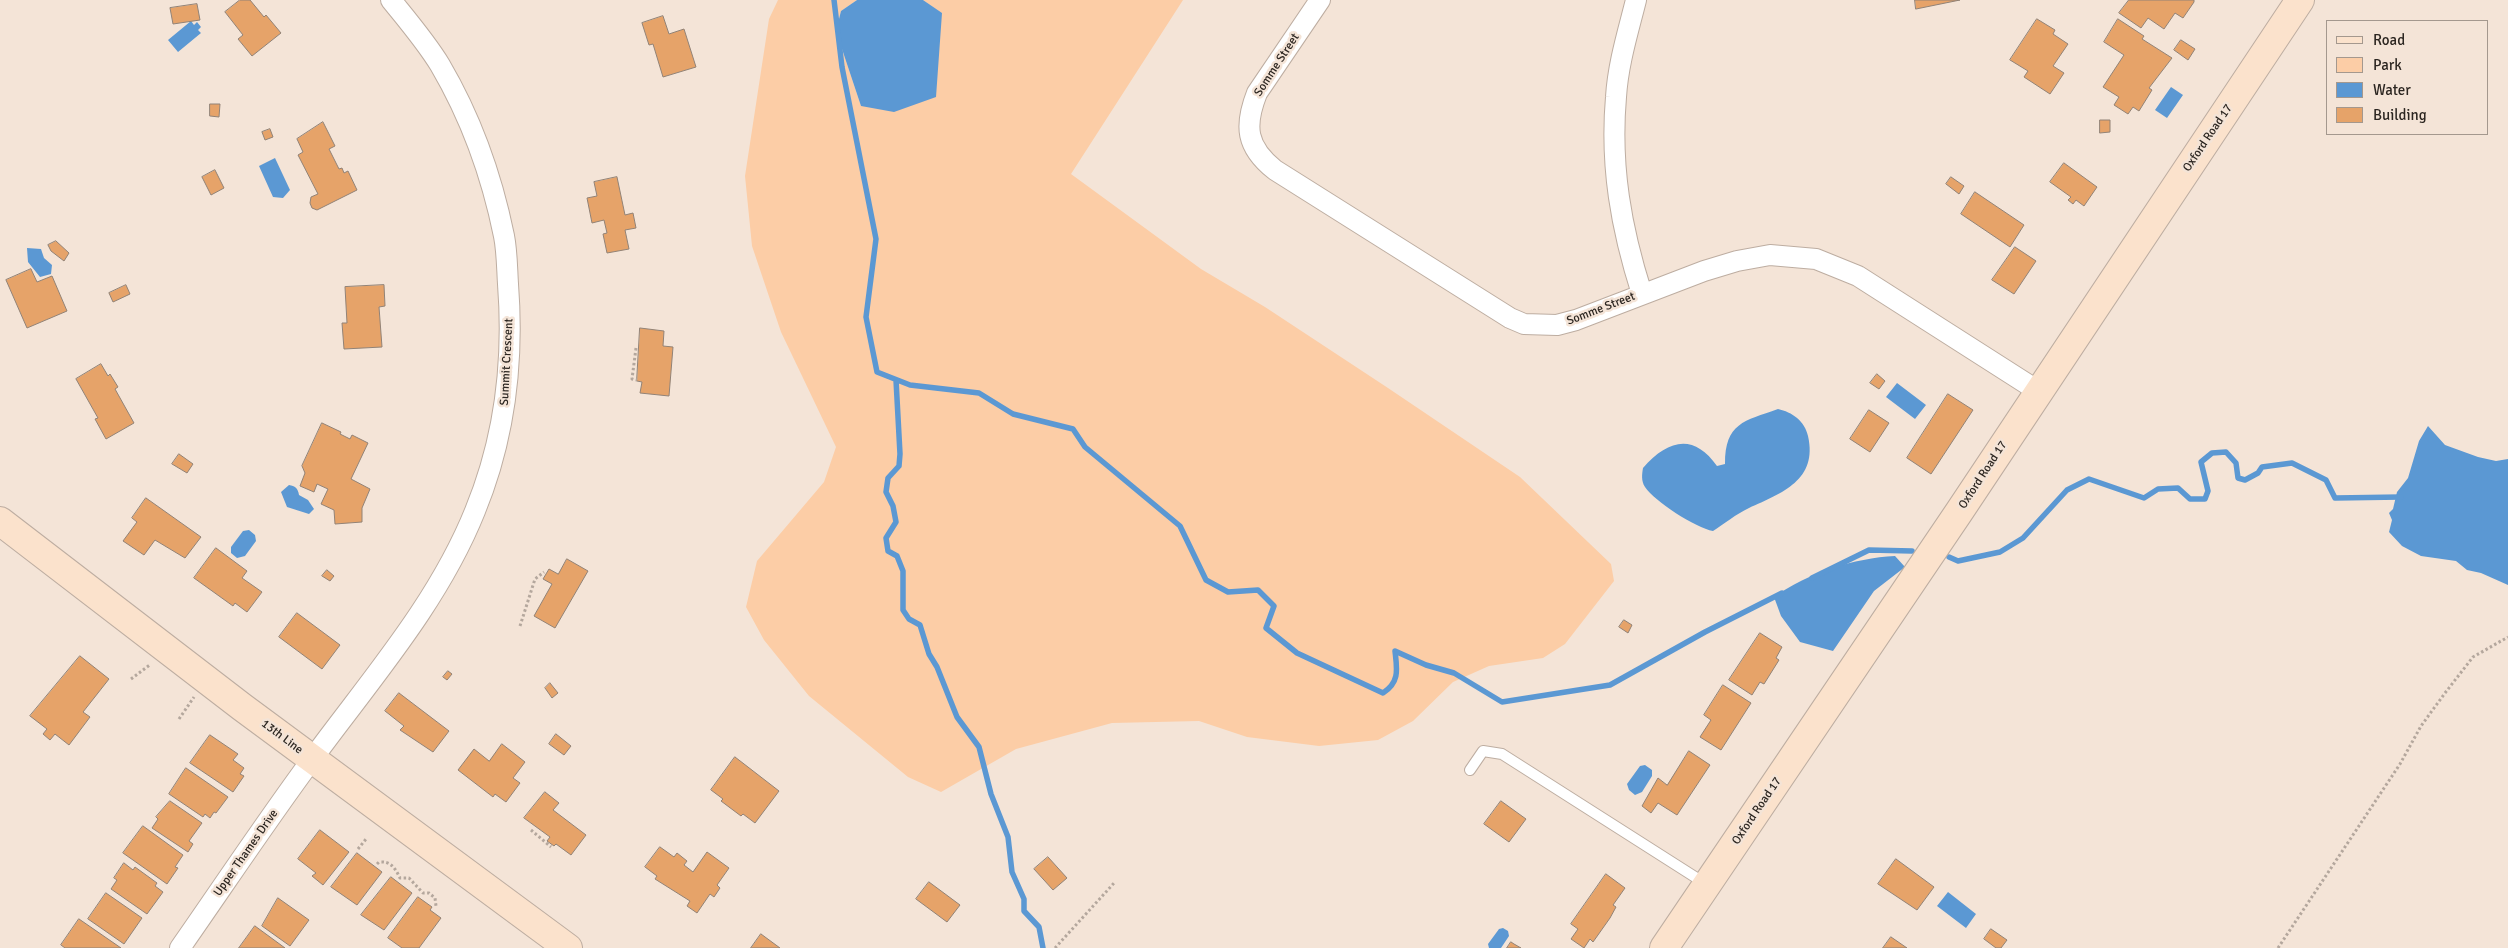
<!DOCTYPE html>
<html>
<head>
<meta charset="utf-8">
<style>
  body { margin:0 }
  #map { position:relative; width:2508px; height:948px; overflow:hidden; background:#f4e4d7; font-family:Signika,sans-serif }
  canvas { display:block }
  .legend { position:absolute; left:2326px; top:20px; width:162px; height:115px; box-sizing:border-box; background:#f4e4d7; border:1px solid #a4988e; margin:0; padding:6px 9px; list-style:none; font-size:15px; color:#2c2621 }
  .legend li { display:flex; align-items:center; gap:10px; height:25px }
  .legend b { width:25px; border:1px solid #a4988e }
</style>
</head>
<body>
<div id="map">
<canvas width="2508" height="948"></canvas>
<ul class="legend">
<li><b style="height:6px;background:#fbe2cc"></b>Road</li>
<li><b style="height:14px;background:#fccda6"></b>Park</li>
<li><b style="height:14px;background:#5b98d3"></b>Water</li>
<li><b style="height:14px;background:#e6a369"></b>Building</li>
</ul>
</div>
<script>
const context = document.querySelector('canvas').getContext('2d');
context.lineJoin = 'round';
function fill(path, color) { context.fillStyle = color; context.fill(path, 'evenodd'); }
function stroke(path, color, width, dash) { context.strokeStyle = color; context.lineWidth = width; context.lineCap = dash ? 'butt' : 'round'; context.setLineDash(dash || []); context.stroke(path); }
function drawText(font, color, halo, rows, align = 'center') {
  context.font = font + ' Signika,sans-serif'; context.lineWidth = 5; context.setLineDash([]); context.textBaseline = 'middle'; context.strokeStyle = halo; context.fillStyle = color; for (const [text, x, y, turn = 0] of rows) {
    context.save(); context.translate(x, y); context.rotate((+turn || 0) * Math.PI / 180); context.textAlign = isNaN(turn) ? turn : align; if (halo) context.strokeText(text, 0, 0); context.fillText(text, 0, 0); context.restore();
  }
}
fill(new Path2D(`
  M778,0H857L841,11L836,31L861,106L942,14L923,0H1183L1071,174L1201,269L1265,307L1388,388L1520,477L1611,564L1614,581L1565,644L1543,658L1489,666L1453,682L1413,721L1378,740L1319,746L1247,737L1199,721L1112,723L1016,749L941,792L908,777L809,696L764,640L746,607L757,561L824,482L836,447L781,332L752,246L745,176L769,19Z`), '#fccda6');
fill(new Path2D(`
  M857,0H923L942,13L936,97L894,112L861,106L836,31L841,11Z
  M191,21L194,25L197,22L201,27L198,30L201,33L178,52L168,40Z
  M2171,87L2183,95L2167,118L2155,110Z
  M275,158L290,190L283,198L273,197L259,166Z
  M27,248L41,249L44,258L52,265L51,274L40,277L28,262Z
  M1897,383L1926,405L1915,419L1886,397Z
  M1778,409C1792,412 1805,421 1808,436C1818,480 1782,493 1749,508C1736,514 1724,524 1713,531C1696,528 1654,501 1645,487C1641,481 1642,474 1643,468C1668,439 1694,433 1717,466L1725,464C1725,423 1744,421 1778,409Z
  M2428,426L2445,445L2478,457L2496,461L2508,459V585L2481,573L2467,570L2456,561L2421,556L2402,546L2389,532L2392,520L2389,513L2393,509L2397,492L2408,478L2419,441Z
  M289,485C295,486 298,488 299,495L308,500L314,509L309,514L287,507L281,492Z
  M249,530L255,535L256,541L245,556L237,558L231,553V547L243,531Z
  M1895,556L1905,567L1874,591L1833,651L1800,642L1781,616L1774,597C1808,573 1854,558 1895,556Z
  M1645,765L1652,770V776L1642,792L1635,795L1629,790L1627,784L1640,766Z
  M1948,892L1976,914L1966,928L1937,906Z
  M1503,928L1508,931L1509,936L1501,948H1489L1488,944L1499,929Z`), '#5b98d3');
stroke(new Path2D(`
  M834,0L842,67L876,239L866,317L877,372L910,385L979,393L1013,414L1073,429L1085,447L1180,526L1206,580L1228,592L1258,590L1274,606L1266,628L1297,653L1383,693C1400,682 1397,669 1395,651L1426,665L1454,673L1502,702L1610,685L1705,632L1782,593
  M896,380L900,454L899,466L888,478L886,492L893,506L896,522L886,538L888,551L897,556L903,571V610L909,619L920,625L929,654L937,667L957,717L979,747L991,794L1008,837L1012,872L1024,899V911L1039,927L1043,948
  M1949,557L1958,561L2000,552L2023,538L2067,490L2089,479L2144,498L2158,489L2178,488L2190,499H2205L2208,491L2201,462L2212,453L2226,452L2236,463L2238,478L2245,480L2258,473L2262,467L2292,463L2326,480L2335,498L2401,497
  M1812,578L1869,550L1912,551`), '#5b98d3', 5.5);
const building = new Path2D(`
  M240,0H250L264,17L266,15L281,33L252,56L238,39L243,35L225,12Z
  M1915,0H1960L1916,9Z
  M2129,0H2194V2L2183,18L2175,13L2164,29L2148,18L2141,28L2119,13Z
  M197,4L200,20L173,24L170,8Z
  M663,16L669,34L684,29L696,67L663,77L653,44L649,45L642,23Z
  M2037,19L2055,30L2053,34L2068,44L2053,66L2064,73L2050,94L2024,77L2028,71L2010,60Z
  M2118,19L2144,36L2142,39L2172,58L2149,88L2152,90L2139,111L2133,107L2128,114L2114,105L2119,97L2103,87L2124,55L2104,42Z
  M2181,40L2195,49L2188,60L2174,50Z
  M210,104H220L219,117L210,116Z
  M2100,120H2110V132L2100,133Z
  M323,122L335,146L329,149L339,169L342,168L344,173L348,171L357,190L317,210L312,208L310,203L311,197L318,194L298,155L303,152L297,139Z
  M270,129L273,137L265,140L262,132Z
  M2064,163L2097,187L2084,206L2076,200L2073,204L2068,200L2071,197L2050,182Z
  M215,170L224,188L211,195L202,177Z
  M617,177L625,215L633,213L636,228L625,230L629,249L607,253L603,234L607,233L604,220L592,223L587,198L597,196L594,182Z
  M1951,177L1964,186L1959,194L1946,184Z
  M1975,192L2024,225L2010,247L1961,214Z
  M56,241L69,253L64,261L51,251L48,245Z
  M2015,247L2036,261L2014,294L1992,280Z
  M31,269L37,282L52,276L67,311L27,328L6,280Z
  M126,285L130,294L113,302L109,293Z
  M384,285L385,306L379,307L382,347L344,349L342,323H347L345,287Z
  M640,328L664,331L663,346L673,347L669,396L640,393L642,382L637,381Z
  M101,364L108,376L110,374L118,387L115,389L134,423L106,439L95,419L98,418L76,379Z
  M1877,374L1885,381L1879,389L1870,383Z
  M1948,394L1973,410L1931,474L1907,458Z
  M1869,410L1889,423L1870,452L1850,439Z
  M322,423L341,432L340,434L350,439L352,435L368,443L351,479L370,489L362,508V522L335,524L334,510L321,504L328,489L317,484L314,492L300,486L305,473L302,466Z
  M179,454L193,464L187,473L172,464Z
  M146,498L201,537L185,558L155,540L144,555L123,541L137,522L132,518Z
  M216,548L247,571L242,578L262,592L247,612L235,603L233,606L194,578Z
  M567,559L588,571L555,628L534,616L552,584L543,579L549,569L558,574Z
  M327,570L334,576L330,581L322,576Z
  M297,613L340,645L322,669L279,637Z
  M1624,620L1632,625L1628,633L1619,627Z
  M1760,633L1782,647L1776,658L1779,660L1764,684L1760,682L1752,695L1729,680Z
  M80,656L109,679L83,712L90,717L69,745L55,734L50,740L43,734L47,729L30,716Z
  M448,671L452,674L447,680L443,677Z
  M550,683L558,693L552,698L545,688Z
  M1723,685L1751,703L1721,750L1700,737L1711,720L1704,715Z
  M399,693L449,731L433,752L400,730L404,726L385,711Z
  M556,734L571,746L564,755L549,744Z
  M210,735L238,754L233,760L244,768L240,774L244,776L233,792L190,763Z
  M502,744L525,762L513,778L520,783L506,802L495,794L493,797L458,770L474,749L489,761Z
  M1689,751L1710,765L1677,815L1658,803L1651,813L1642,806L1658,778L1667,785Z
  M735,757L779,791L755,823L743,814L741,816L721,801L723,799L711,790Z
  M186,768L228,797L216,813L214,812L210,818L205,814L203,817L169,794Z
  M545,792L559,803L553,810L586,835L571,855L556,844L554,846L547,841L550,837L524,818Z
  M170,801L202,823L189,841L193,844L188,852L152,828L158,819L156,817Z
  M1501,801L1526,819L1509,842L1484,824Z
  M143,826L183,855L175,867L178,868L167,884L123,853Z
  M320,830L349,852L323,885L312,876L316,873L298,859Z
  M660,847L674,857L677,853L687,861L684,865L693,872L707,852L729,868L717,885L720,888L714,897L710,894L697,913L687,906L690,901L655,879L657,876L645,867Z
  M357,853L382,872L357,905L331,887Z
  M1048,857L1067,878L1053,890L1034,869Z
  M1896,859L1934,887L1917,910L1878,884Z
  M124,863L133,870L135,867L157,883L155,886L163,892L147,914L111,889L117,880L114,878Z
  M1606,874L1625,888L1613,905L1616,907L1610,918L1593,942L1590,939L1584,948L1571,939L1578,929L1571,924Z
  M391,877L412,893L384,930L361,915Z
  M929,882L960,905L947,922L916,899Z
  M106,893L142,918L124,944L88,919Z
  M418,897L432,907L430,910L441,918L419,948H402L388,938Z
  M278,898L309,920L290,946L262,926Z
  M79,919L121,948H65L61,945Z
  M255,926L285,948H239Z
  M1991,929L2007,940L2001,948H1996L1984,939Z
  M761,934L780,948H751Z
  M1891,937L1907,948H1883Z
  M1511,942L1514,944L1521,948H1507Z`);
fill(building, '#e6a369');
stroke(building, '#918276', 1);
const lane = new Path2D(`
  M1470,770L1483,751L1502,754L1706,884`);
const street = new Path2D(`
  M1320,0L1257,93C1244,126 1246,147 1275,170L1510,318L1524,324L1557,325L1576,320L1704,271L1737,261L1770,255L1816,259L1858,276L2038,391
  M1636,0C1628,32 1618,64 1616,97C1610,166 1621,228 1642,294
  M180,948C224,885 267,820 313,758C371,679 438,603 475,511C505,438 514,362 508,284C507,268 507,251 504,236C492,177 470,116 440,65C426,42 408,21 391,0`);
const secondary = new Path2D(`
  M0,521L242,707L568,948
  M1664,948L1959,512L2300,0`);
stroke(lane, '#bdada1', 12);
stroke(street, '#bdada1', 22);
stroke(secondary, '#bdada1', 30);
stroke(new Path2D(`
  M636,348L632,379L637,380
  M520,626L535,579L544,572
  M131,679L151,664
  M179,719L194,697
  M531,830L551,847
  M358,849L366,839
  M377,864L379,862C391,861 395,868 400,878H409L423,893H429L435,898L436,906
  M1055,948L1115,882
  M2278,948L2400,764L2421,726L2445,693L2473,657L2508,637`), '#b4a79d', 3, [2.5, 2.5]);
stroke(lane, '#fff', 10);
stroke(street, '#fff', 20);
stroke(secondary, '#fbe2cc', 28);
drawText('12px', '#2c2621', '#f4e4d7', [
  ["Somme Street",1277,65,-57],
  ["Oxford Road 17",2208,138,-56],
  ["Somme Street",1601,309,-21],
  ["Summit Crescent",507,362,-87],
  ["Oxford Road 17",1983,475,-57],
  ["13th Line",282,737,37],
  ["Oxford Road 17",1757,811,-56],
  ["Upper Thames Drive",246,853,-55]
]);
</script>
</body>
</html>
